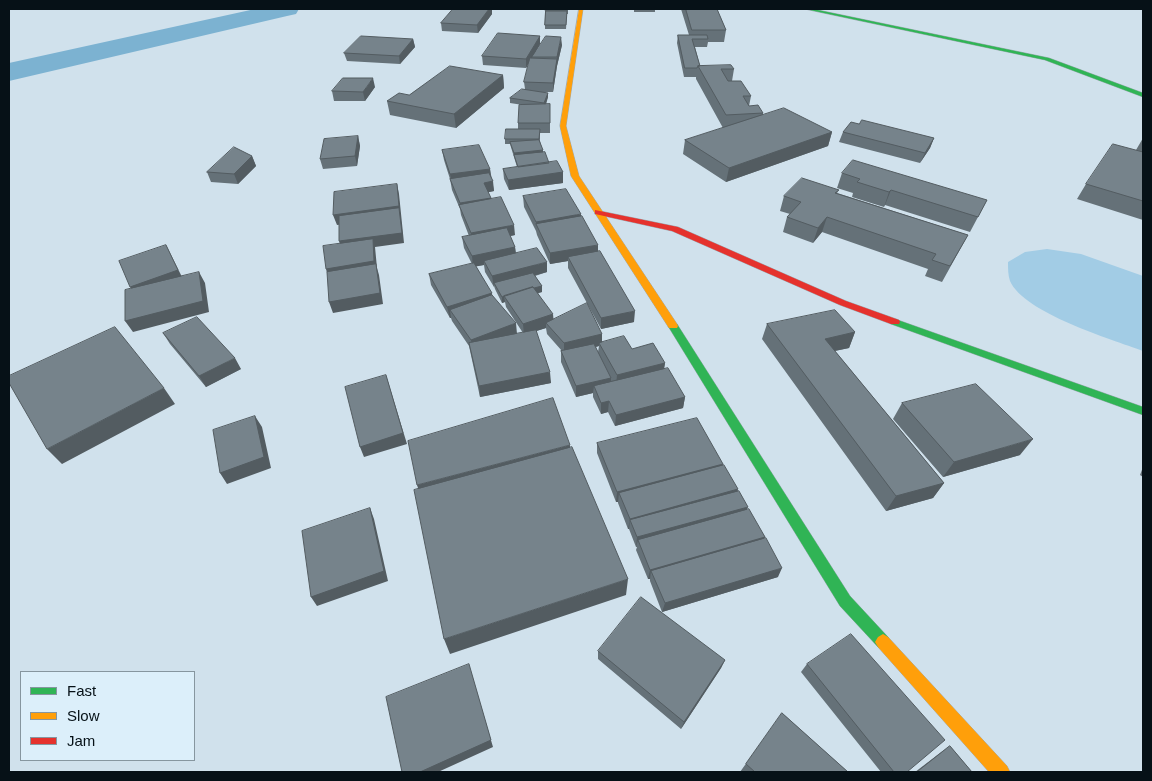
<!DOCTYPE html>
<html>
<head>
<meta charset="utf-8">
<style>
  body { margin:0 }
  #map { position:relative; width:1152px; height:781px; overflow:hidden; background:#d0e1ec; font-family:Helvetica,sans-serif }
  canvas { display:block }
  .frame { position:absolute; inset:0; border:10px solid #061117; pointer-events:none }
  .legend { position:absolute; left:20px; top:671px; width:175px; height:90px; box-sizing:border-box; background:#dceffa; border:1px solid #86969f; margin:0; padding:6px 9px; list-style:none; font-size:15px; color:#061117 }
  .legend li { display:flex; align-items:center; gap:10px; height:25px }
  .legend b { width:25px; border:1px solid #86969f }
</style>
</head>
<body>
<div id="map">
<canvas width="1152" height="781"></canvas>
<div class="frame"></div>
<ul class="legend">
<li><b style="height:6px;background:#30b455"></b>Fast</li>
<li><b style="height:6px;background:#ff9f0a"></b>Slow</li>
<li><b style="height:6px;background:#e5322d"></b>Jam</li>
</ul>
</div>
<script>
const context = document.querySelector('canvas').getContext('2d');
context.lineJoin = 'round';
function fill(path, color) { context.fillStyle = color; context.fill(path, 'evenodd'); }
function stroke(path, color, width, dash) { context.strokeStyle = color; context.lineWidth = width; context.lineCap = dash ? 'butt' : 'round'; context.setLineDash(dash || []); context.stroke(path); }
fill(new Path2D(`
  M1047,249L1081,254L1143,276V351C1111,339 1024,313 1010,281C1008,275 1008,269 1008,262L1025,252Z`), '#a2cce5');
fill(new Path2D(`
  M255,9H299L296,14L287,16L9,81V63Z`), '#7cb2d1');
const fast = new Path2D(`
  M805,9H813L1049,58L1143,93V97L1045,60Z
  M895,319L1143,407V415L891,324L890,322Z
  M673,323L677,324L850,596L888,637L891,642L888,647L883,650L878,647L840,606L668,326Z`);
const slow = new Path2D(`
  M579,9H583L566,126L579,176L677,324L678,326L677,328H669L571,176L560,126Z
  M883,634L888,637L1007,766L1010,772H989L878,647L875,642L878,637Z`);
const jam = new Path2D(`
  M595,210L678,227L846,301L899,320L900,322L899,324H891L840,305L672,231L595,214Z`);
stroke(fast, '#9dabb3', 1);
stroke(slow, '#9dabb3', 1);
stroke(jam, '#9dabb3', 1);
fill(fast, '#30b455');
fill(slow, '#ff9f0a');
fill(jam, '#e5322d');
fill(new Path2D(`
  M453,9H492V14L478,33L442,31L441,23Z
  M545,9H568V14H567L566,29H545Z
  M634,9H655V12H634Z
  M681,9H717L726,30L724,42H708L707,47H695L700,66L734,69L732,81L751,96L749,106L763,113V115L832,132L828,146L726,182L683,154L685,140L723,128L696,79V77H684L677,43L678,35H689Z
  M540,36V44L536,51L562,45L557,66L553,92H542L548,93V97L546,105L550,114V133H540V141L543,152L549,163L563,172V183L509,190L504,179L503,169L517,167L510,144H505V139L518,129V123L523,105L510,103V98L525,89L524,82L529,62L526,68L483,65L482,56Z
  M413,39L415,47L400,64L347,61L344,53Z
  M503,75L504,88L456,128L390,115L387,101L409,95Z
  M375,87L365,101H334L332,91Z
  M859,124L934,138L930,148L920,163L839,142L843,132Z
  M358,136L360,146L357,166L323,169L320,159Z
  M1143,138V220L1077,199L1086,184L1136,150Z
  M442,150L490,169L494,191L488,192L491,199L515,235L510,236L515,247L516,253L547,272L535,276L542,286V292L538,293L554,320L602,334V342L632,349L665,363L664,369L685,397L683,408L615,426L608,412L601,414L593,397V393L576,397L561,362V351H562L547,334L546,328L536,331L551,383L480,397L469,346L452,321L451,318H450L431,285L429,274L472,264L464,248L462,237L469,236L461,215L460,209L452,190L450,179L444,160ZM484,265L485,272L494,287V286L495,289L502,303L505,302L506,307L523,333L517,334L492,295L476,266ZM599,346L598,352L596,347Z
  M252,156L256,166L238,184L211,182L207,172Z
  M842,173L987,200L970,232L885,205L884,207L852,197L853,193L837,188Z
  M839,190L837,193L968,235L942,282L925,276L928,269L822,232L813,243L783,232L787,217L790,214L780,211L784,196Z
  M523,196L581,217L634,322L601,329L568,268V261L550,264L537,235L536,231L524,207Z
  M767,324L855,332L849,348L835,351L944,483L933,498L886,511L762,339Z
  M163,333L241,369L206,387L170,344Z
  M902,403L1020,455L943,477L893,419Z
  M597,443L723,465L738,491L747,510L765,537L764,539L778,577L662,612L650,581V579H648L636,550L637,547H636L629,529H628L618,503V502H616L597,453Z
  M1143,467V477L1140,475Z
  M598,651L725,660L721,668L681,729L598,659Z
  M807,664L907,772H881L801,672Z
  M782,713L848,772H740Z
  M950,746L972,772H915L940,753Z`), '#657178');
fill(new Path2D(`
  M489,9H492V14L478,33L477,25Z
  M540,36V44L526,68V59Z
  M561,37L562,45L557,66L553,92V83L557,57Z
  M413,39L415,47L400,64L399,56Z
  M503,75L504,88L456,128L454,114Z
  M373,78L375,87L365,101L363,92Z
  M548,93V97L544,108V103Z
  M832,132L828,146L726,182L729,168Z
  M358,136L360,146L357,166L355,156Z
  M934,138L930,148L920,163L925,153Z
  M543,150V155L514,156V153Z
  M252,156L256,166L238,184L234,174Z
  M490,169L491,179L452,185L450,174Z
  M563,172V183L509,190L508,180Z
  M493,181L494,191L485,193L484,183Z
  M397,184L399,194L404,243L375,247L377,268L379,275L383,304L333,313L329,302V280L326,269L342,252L339,241L400,217L337,225L333,215Z
  M891,190L885,205L884,207L889,192Z
  M491,198L492,208L461,210L460,203Z
  M581,214V224L537,225L536,222Z
  M827,217L822,232L813,243L818,228Z
  M514,225L515,235L472,244L471,233Z
  M166,245L184,281L137,298L130,287Z
  M598,245V255L568,257V261L550,264V253Z
  M515,247L516,258L484,261V265L473,267L472,256Z
  M547,262V272L496,286L494,283V287L492,276Z
  M199,272L205,283L209,312L133,332L125,321Z
  M542,286V292L508,301L505,296Z
  M492,293L493,304L450,310L451,318H450L447,307Z
  M504,296L505,302L502,303V297Z
  M635,311L634,322L601,329V318Z
  M553,314L554,325L546,323V328L524,335L523,324Z
  M516,323L517,334L473,351L471,340Z
  M855,332L849,348L819,354L825,339Z
  M602,334V345L599,343V346L564,354V343Z
  M235,358L241,369L206,387L199,376Z
  M665,363L663,374L616,386L617,375Z
  M550,372L551,383L480,397L479,386Z
  M386,375L407,444L364,457L360,447Z
  M611,378V389L594,386L593,393L576,397V386Z
  M164,388L175,404L62,464L47,449Z
  M685,397L683,408L615,426L616,415Z
  M609,401L608,412L601,414V403Z
  M255,416L262,427L271,468L227,484L220,473Z
  M1033,439L1020,455L943,477L954,462Z
  M570,445V460L422,500L417,485Z
  M723,464L720,474L619,493L618,502H616L617,492Z
  M944,483L933,498L886,511L896,496Z
  M738,489L735,500L630,520L629,529H628L630,519Z
  M748,507L744,517L638,540L636,547L637,537Z
  M370,508L374,519L388,581L317,606L311,597Z
  M765,537L760,547L651,571L650,579H648L650,570Z
  M782,568L778,577L662,612L665,603Z
  M628,579L626,595L450,654L444,639Z
  M725,660L721,668L681,729L684,722Z
  M471,672L493,747L438,772H420Z`), '#535c61');
const building = new Path2D(`
  M453,9H489L477,25L441,23Z
  M545,9H568V10H545Z
  M686,9H717L726,30H692Z
  M546,11H567L566,25H545Z
  M498,33L540,36L526,59L482,56Z
  M678,35H707L708,39H692L700,66H698L697,68H685Z
  M361,36L413,39L399,56L344,53Z
  M546,36L561,37L557,57H532Z
  M530,58L557,59L553,83L524,82Z
  M731,65L734,69H721L728,81H741L751,96H743L749,106L758,105L763,113L726,115L698,66Z
  M450,66L503,75L454,114L387,101L399,93L409,95Z
  M343,78H373L363,92L332,91Z
  M522,89L548,93L544,103L510,98Z
  M550,104V123H518L519,105Z
  M784,108L832,132L729,168L685,140Z
  M862,120L934,138L925,153L843,132L851,122L859,124Z
  M506,129H540L539,139H505Z
  M358,136L355,156L320,159L324,139Z
  M539,140L543,150L514,153L510,142Z
  M1113,144L1143,152V201L1086,184Z
  M479,145L490,169L450,174L442,150Z
  M234,147L252,156L234,174L207,172Z
  M545,152L549,163L518,167L514,155Z
  M853,160L987,200L978,217L891,190L889,192L857,182L860,179L842,173Z
  M557,161L563,172L508,180L503,169Z
  M489,173L493,181L484,183L491,198L460,203L450,179Z
  M802,178L839,190L835,193L968,235L950,266L932,260L936,254L827,217L818,228L787,217L801,202L784,196Z
  M397,184L399,206L333,215L334,192Z
  M566,189L581,214L536,222L523,196Z
  M501,197L514,225L471,233L459,205Z
  M399,208L402,233L339,241V216Z
  M582,216L598,245L550,253L536,224Z
  M507,228L515,247L472,256L462,237Z
  M373,239L374,261L326,269L323,246Z
  M166,245L178,270L130,287L119,261Z
  M537,248L547,262L492,276L484,261Z
  M600,251L635,311L601,318L568,257Z
  M474,263L492,293L447,307L429,274Z
  M376,264L380,293L329,302L327,272Z
  M199,272L203,301L125,321V290Z
  M533,273L542,286L534,288L533,287L502,297L494,283Z
  M533,287L553,314L523,324L504,296Z
  M492,295L516,323L471,340L450,310Z
  M587,303L602,334L564,343L546,323Z
  M835,310L855,332L825,339L944,483L896,496L767,324Z
  M197,317L235,358L199,376L163,333Z
  M115,327L164,388L47,449L9,383V376Z
  M536,330L550,372L479,386L469,343Z
  M624,336L632,349L653,343L665,363L617,375L599,343Z
  M594,344L611,378L576,386L561,351Z
  M668,368L685,397L616,415L609,401L601,403L594,386Z
  M386,375L403,433L360,447L345,387Z
  M976,384L1033,439L954,462L902,403Z
  M553,398L570,445L417,485L408,441Z
  M255,416L264,457L220,473L213,430Z
  M697,418L723,464L617,492L597,443Z
  M572,447L628,579L444,639L414,490Z
  M724,465L738,489L630,519L619,493Z
  M739,491L748,507L637,537L630,520Z
  M370,508L384,571L311,597L302,531Z
  M749,509L765,537L650,570L638,540Z
  M766,538L782,568L665,603L651,571Z
  M641,597L725,660L684,722L598,651Z
  M851,634L945,740L907,772H894L807,664Z
  M469,664L491,740L420,772H402L386,697Z
  M782,713L848,772H755L746,764Z
  M950,746L972,772H917Z`);
fill(building, '#76838b');
stroke(building, '#535c61', 1);
</script>
</body>
</html>
